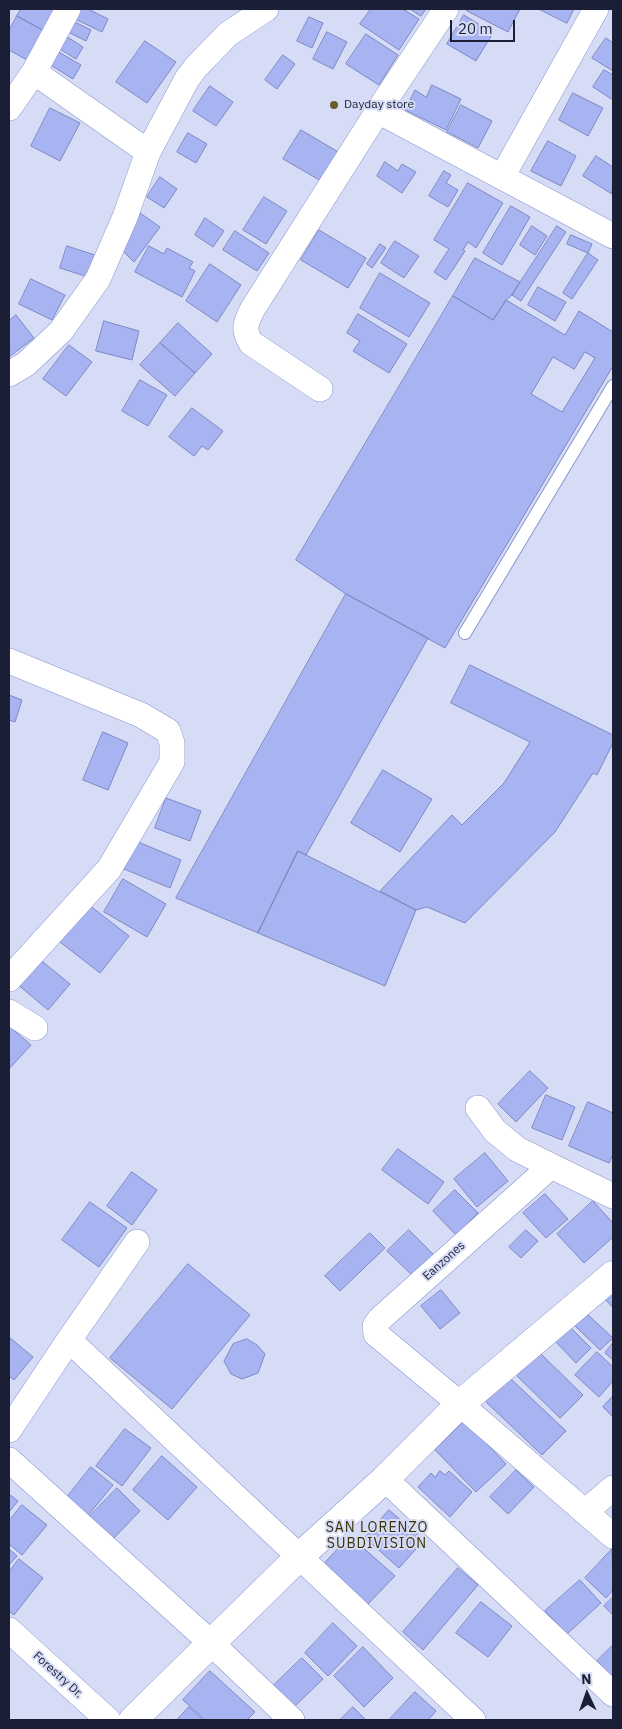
<!DOCTYPE html>
<html>
<head>
<meta charset="utf-8">
<style>
  body { margin:0 }
  #map { position:relative; width:622px; height:1729px; overflow:hidden; background:#d6dcf5; font-family:"IBM Plex Sans",sans-serif }
  canvas { display:block }
  .frame { position:absolute; inset:0; border:10px solid #1b1f36; pointer-events:none }
  .north { position:absolute; left:562px; top:1669px; width:50px; height:50px; -webkit-text-stroke:4px #d6dcf5; paint-order:stroke; rotate:357deg; font-size:14px; font-weight:700; line-height:20px; text-align:center; color:#1b1f36 }
  .north::after { content:''; display:block; margin:auto; width:18px; height:22px; background:#1b1f36; clip-path:polygon(50% 0,100% 100%,50% 72%,0 100%) }
  .scale { position:absolute; left:450px; top:20px; width:65px; height:22px; box-sizing:border-box; border:2px solid #1b1f36; border-top:0; padding-left:6px; font-size:15px; line-height:18px; white-space:nowrap; color:#1b1f36; -webkit-text-stroke:4px #d6dcf5; paint-order:stroke }
</style>
</head>
<body>
<div id="map">
<canvas width="622" height="1729"></canvas>
<div class="frame"></div>
<div class="north">N</div>
<div class="scale">20 m</div>
</div>
<script>
const context = document.querySelector('canvas').getContext('2d');
context.lineJoin = 'round';
function fill(path, color) { context.fillStyle = color; context.fill(path, 'evenodd'); }
function stroke(path, color, width, dash) { context.strokeStyle = color; context.lineWidth = width; context.lineCap = dash ? 'butt' : 'round'; context.setLineDash(dash || []); context.stroke(path); }
function drawText(font, color, halo, rows, align = 'center') {
  context.font = font + ' "IBM Plex Sans",sans-serif'; context.lineWidth = 4; context.setLineDash([]); context.textBaseline = 'middle'; context.strokeStyle = halo; context.fillStyle = color; for (const [text, x, y, turn = 0] of rows) {
    context.save(); context.translate(x, y); context.rotate((+turn || 0) * Math.PI / 180); context.textAlign = isNaN(turn) ? turn : align; if (halo) context.strokeText(text, 0, 0); context.fillText(text, 0, 0); context.restore();
  }
}
const building = new Path2D(`
  M21,9H59L46,32L17,16Z
  M81,9H88L108,19L102,32L75,19Z
  M371,9H403L419,19L399,50L360,24Z
  M410,9H426L421,16Z
  M468,9H520L508,32L467,11Z
  M539,9H574L567,23Z
  M464,15L493,33L476,61L447,44Z
  M17,16L46,32L29,61L9,50V31Z
  M309,17L323,23L312,48L297,41Z
  M73,21L91,30L86,41L68,32Z
  M327,32L347,42L333,69L313,59Z
  M366,34L398,55L379,85L346,64Z
  M66,36L83,47L76,59L58,48Z
  M606,38L613,43V71L592,58Z
  M145,41L176,62L147,103L116,82Z
  M57,51L81,65L73,79L49,64Z
  M283,55L295,64L277,89L265,80Z
  M604,70L613,75V100L593,87Z
  M432,85L461,99L446,130L405,110L415,90L426,97Z
  M210,86L233,102L216,126L193,111Z
  M573,93L603,108L588,136L559,120Z
  M461,105L492,121L478,148L447,132Z
  M50,108L80,123L60,161L31,146Z
  M301,130L340,153L323,182L283,159Z
  M188,133L207,144L196,163L177,152Z
  M548,141L576,156L561,186L531,171Z
  M596,156L613,167L612,194L583,176Z
  M385,162L398,171L402,164L416,172L402,193L377,176Z
  M444,171L451,175L446,183L458,190L448,207L429,196Z
  M160,177L177,189L164,208L147,197Z
  M468,183L503,203L476,248L468,242L463,250L465,251L446,280L434,272L449,249L434,240Z
  M264,197L287,211L266,244L243,230Z
  M511,206L530,217L502,265L483,253Z
  M133,208L160,227L134,262L120,248Z
  M205,218L224,231L213,247L195,235Z
  M532,226L547,236L535,255L520,245Z
  M557,226L566,232L521,301L512,295Z
  M319,230L366,258L348,288L301,260Z
  M235,231L269,253L257,271L223,250Z
  M571,235L592,244L588,253L567,244Z
  M395,241L419,256L404,278L381,263Z
  M380,244L386,248L372,268L367,264Z
  M67,246L95,255L88,277L60,268Z
  M149,246L164,254L167,248L193,262L189,268L195,271L182,297L135,272Z
  M588,253L598,260L572,299L563,293Z
  M475,258L520,282L512,295L506,300L493,320L453,296Z
  M210,264L241,285L217,322L186,301Z
  M380,273L430,303L409,337L360,308Z
  M31,279L65,295L52,320L19,304Z
  M538,287L566,302L555,321L528,305Z
  M453,296L493,320L506,300L565,335L579,311L613,332V366L445,648L346,594L296,560ZM585,352L595,358L562,412L531,394L553,357L574,369Z
  M358,314L407,344L389,373L353,351L360,341L347,333Z
  M16,315L34,338L9,357V321Z
  M104,321L139,331L132,360L96,351Z
  M178,323L212,354L195,373L160,343Z
  M160,343L195,373L175,396L140,365Z
  M69,345L92,362L66,396L43,379Z
  M140,380L167,395L148,426L122,411Z
  M192,408L223,431L208,450L202,446L194,456L169,437Z
  M346,594L428,638L306,855L298,851L258,933L176,898Z
  M470,665L613,735V743L597,775L593,773L555,832L465,923L427,907L416,910L380,891L452,815L462,825L504,783L530,742L451,703Z
  M9,695L22,700L15,722L9,720Z
  M103,732L128,743L108,790L83,780Z
  M383,770L432,799L400,852L351,823Z
  M166,798L201,811L190,841L155,828Z
  M136,841L181,860L170,888L124,869Z
  M298,851L416,910L385,986L258,933Z
  M123,879L166,904L147,937L104,912Z
  M89,905L129,936L100,973L60,942Z
  M37,957L70,984L48,1010L16,983Z
  M9,1026L31,1045L9,1069Z
  M530,1071L548,1088L516,1122L498,1104Z
  M546,1095L575,1107L562,1140L532,1128Z
  M588,1102L613,1113V1154L609,1163L569,1146Z
  M398,1149L444,1182L428,1204L382,1170Z
  M485,1153L508,1181L477,1207L454,1179Z
  M132,1172L157,1190L132,1225L107,1206Z
  M455,1190L478,1213L456,1235L433,1211Z
  M545,1194L568,1219L546,1238L523,1213Z
  M593,1201L613,1223V1237L584,1263L557,1234Z
  M90,1202L127,1228L99,1267L62,1240Z
  M409,1230L436,1257L415,1278L387,1251Z
  M526,1230L538,1241L521,1258L509,1247Z
  M370,1233L385,1248L340,1291L325,1276Z
  M188,1264L250,1315L172,1409L110,1358Z
  M441,1290L460,1313L440,1329L421,1306Z
  M613,1293V1308L606,1300Z
  M587,1314L613,1338L600,1350L575,1326Z
  M569,1326L591,1348L576,1363L555,1341Z
  M9,1337L33,1357L14,1380L9,1376Z
  M247,1339L257,1345L265,1354L258,1373L242,1379L231,1374L224,1361L233,1344Z
  M613,1343V1360L605,1353Z
  M597,1352L613,1367V1381L599,1397L575,1375Z
  M540,1353L583,1395L560,1418L517,1376Z
  M510,1378L566,1431L542,1455L486,1402Z
  M613,1396V1417L603,1407Z
  M465,1421L506,1464L476,1492L435,1450Z
  M125,1429L151,1448L122,1486L96,1466Z
  M162,1456L197,1487L168,1520L133,1490Z
  M91,1467L113,1485L86,1518L64,1501Z
  M516,1470L534,1487L508,1514L490,1497Z
  M440,1471L445,1475L449,1471L472,1492L450,1517L418,1487L431,1473L435,1477Z
  M117,1488L140,1511L112,1540L88,1518Z
  M9,1494L18,1501L9,1512Z
  M22,1505L47,1525L22,1555L9,1544V1521Z
  M389,1510L424,1540L399,1568L365,1538Z
  M350,1536L395,1576L367,1605L323,1565Z
  M9,1549L17,1556L9,1565Z
  M612,1549L613,1590L606,1598L585,1578Z
  M19,1559L43,1578L14,1615L9,1611V1572Z
  M458,1568L478,1585L423,1650L403,1632Z
  M580,1580L601,1603L567,1634L545,1611Z
  M613,1597V1615L604,1606Z
  M481,1602L512,1626L488,1657L456,1633Z
  M333,1623L357,1646L328,1676L305,1653Z
  M613,1645V1678L597,1661Z
  M363,1647L393,1678L364,1707L334,1676Z
  M302,1658L323,1679L294,1707L273,1686Z
  M210,1671L255,1712L247,1720H205L183,1700Z
  M415,1692L436,1711L428,1720H389Z
  M189,1707L203,1720H177Z
  M353,1707L366,1720H340Z`);
fill(building, '#a8b4f2');
stroke(building, '#7d88c3', 1);
const service = new Path2D(`
  M465,633L613,386`);
const minor = new Path2D(`
  M596,9L502,177L613,236
  M34,72L148,152
  M9,108L34,72L68,9
  M378,111L502,177
  M9,374L26,364L61,331L98,279L125,217L148,152L187,79L196,67L228,34L266,9
  M320,389L251,343C243,329 245,325 252,310L378,111L446,9
  M9,661L141,715L168,731L172,743V762L109,869L9,979
  M9,1012L35,1028
  M478,1108L495,1131L517,1149L551,1166
  M613,1196L551,1166L380,1319L375,1326L376,1334L460,1404L613,1536
  M69,1340L473,1720
  M9,1430L69,1340L137,1242
  M9,1460L211,1643L292,1720
  M385,1479L613,1694
  M585,1512L613,1488
  M9,1630L108,1720`);
const tertiary = new Path2D(`
  M133,1720L299,1557L385,1479L460,1404L613,1275`);
stroke(service, '#8a95d1', 14);
stroke(minor, '#8a95d1', 26);
stroke(tertiary, '#8a95d1', 29);
stroke(service, '#fff', 12);
stroke(minor, '#fff', 25);
stroke(tertiary, '#fff', 28);
for (const [x, y, r, color] of [
  [334,105,5,"#695d29"]
]) { const dot = new Path2D(); dot.arc(x, y, r, 0, 2 * Math.PI); context.fillStyle = color; context.fill(dot); stroke(dot, '#d6dcf5', 2); }
drawText('12px', '#1b1f36', '#d6dcf5', [
  ["Dayday store",344,105]
], 'left');
drawText('12px', '#1b1f36', '#d6dcf5', [
  ["Eanzones",444,1261,-42],
  ["Forestry Dr.",58,1675,42]
]);
context.letterSpacing = '1px';
drawText('14px', '#392f03', '#d6dcf5', [
  ["SAN LORENZO",377,1528],
  ["SUBDIVISION",377,1544]
]);
context.letterSpacing = '0px';
</script>
</body>
</html>
